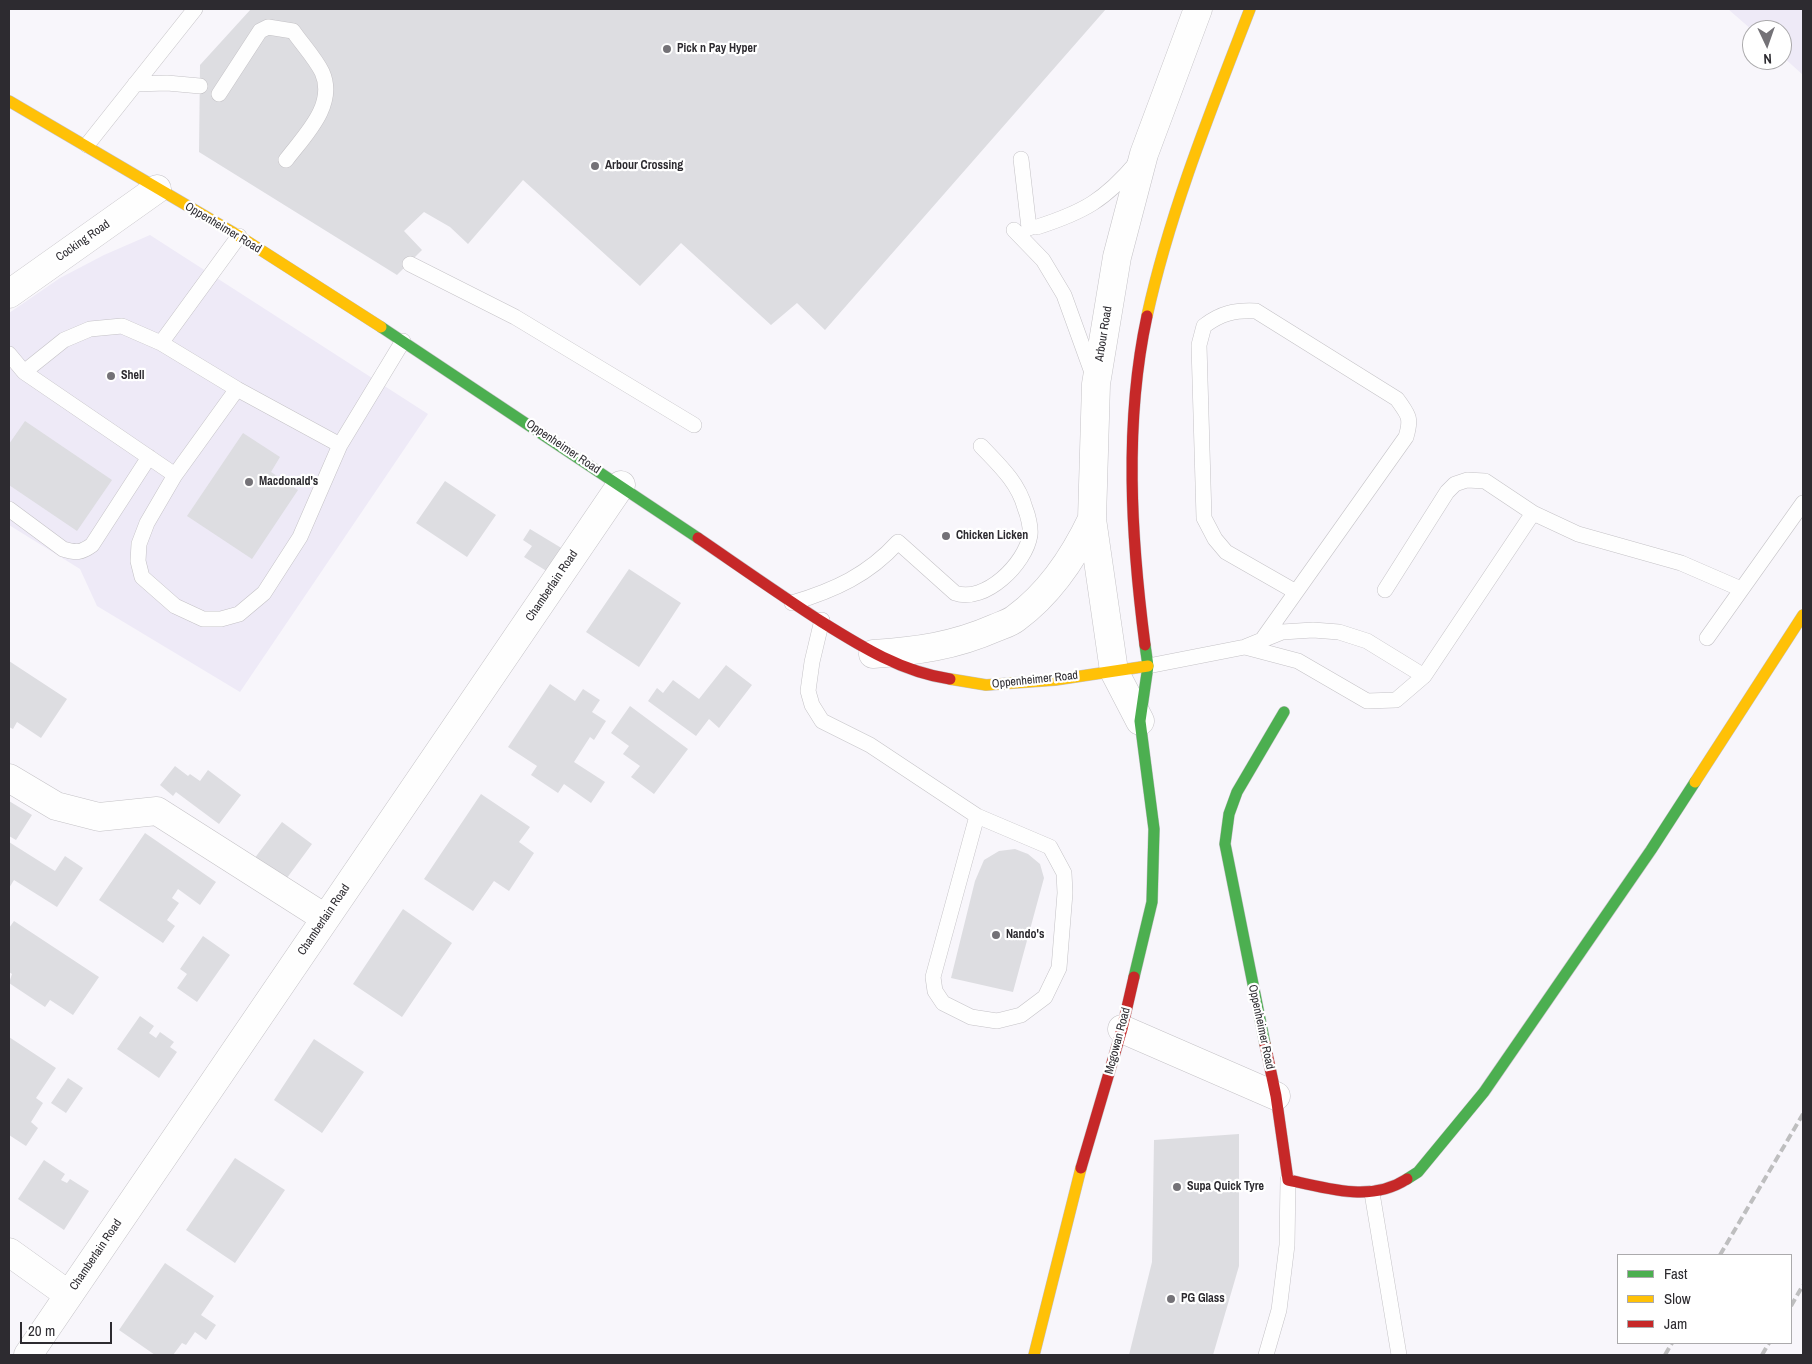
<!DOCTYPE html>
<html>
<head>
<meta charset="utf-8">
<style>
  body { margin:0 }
  #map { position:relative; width:1812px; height:1364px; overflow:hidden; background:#f8f6fb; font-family:"Archivo Narrow",sans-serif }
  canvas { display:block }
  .frame { position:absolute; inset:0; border:10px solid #2d2b30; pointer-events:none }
  .legend { position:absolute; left:1617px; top:1254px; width:175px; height:90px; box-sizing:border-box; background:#fff; border:1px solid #abaaac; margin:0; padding:6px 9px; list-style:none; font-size:15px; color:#2d2b30 }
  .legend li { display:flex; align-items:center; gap:10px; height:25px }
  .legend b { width:25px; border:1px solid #abaaac }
  .north { position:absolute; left:1742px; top:20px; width:50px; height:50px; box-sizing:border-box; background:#fff; border:1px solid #abaaac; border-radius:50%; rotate:177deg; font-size:14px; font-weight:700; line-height:20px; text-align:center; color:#2d2b30 }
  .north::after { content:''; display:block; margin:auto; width:18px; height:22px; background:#747277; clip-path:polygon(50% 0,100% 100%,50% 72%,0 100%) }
  .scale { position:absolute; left:20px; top:1322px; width:92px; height:22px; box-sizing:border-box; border:2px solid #2d2b30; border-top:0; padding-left:6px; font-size:15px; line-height:18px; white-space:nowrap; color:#2d2b30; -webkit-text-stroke:4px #fff; paint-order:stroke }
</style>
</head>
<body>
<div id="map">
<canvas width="1812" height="1364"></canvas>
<div class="frame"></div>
<ul class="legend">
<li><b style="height:6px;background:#4caf50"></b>Fast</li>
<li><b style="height:6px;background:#ffc107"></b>Slow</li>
<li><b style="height:6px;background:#c62828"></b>Jam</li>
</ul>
<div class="north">N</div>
<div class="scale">20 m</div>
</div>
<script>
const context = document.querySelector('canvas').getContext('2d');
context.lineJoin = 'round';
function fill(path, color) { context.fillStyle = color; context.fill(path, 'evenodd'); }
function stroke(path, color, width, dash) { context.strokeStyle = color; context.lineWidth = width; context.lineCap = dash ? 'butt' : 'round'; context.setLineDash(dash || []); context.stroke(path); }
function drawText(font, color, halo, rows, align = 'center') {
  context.font = font + ' "Archivo Narrow",sans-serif'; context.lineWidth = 4.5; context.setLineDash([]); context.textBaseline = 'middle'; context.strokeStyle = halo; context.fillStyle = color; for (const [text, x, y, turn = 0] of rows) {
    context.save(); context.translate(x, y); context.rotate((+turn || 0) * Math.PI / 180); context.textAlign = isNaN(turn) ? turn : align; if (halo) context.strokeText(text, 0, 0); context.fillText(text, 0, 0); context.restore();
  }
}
fill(new Path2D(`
  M1728,9H1803V75L1782,56V30H1752Z
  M150,235L428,414L240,692L97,606L80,569L9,525V313L60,278L104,255Z`), '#eeeaf7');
fill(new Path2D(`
  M251,9H1106L825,330L797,303L771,325L681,243L640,286L523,180L468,244L450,227L424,212L404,231L422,250L397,275L199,152L200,65Z
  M25,421L112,480L77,531L9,485V444Z
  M243,433L280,457L271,472L298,490L252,559L187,516Z
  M445,481L496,515L467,557L416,523Z
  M530,529L568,552L553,575L524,557L532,546L523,540Z
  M629,569L681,603L639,667L586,632Z
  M9,661L67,699L41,738L17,722L13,729L9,727Z
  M726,665L752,685L719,728L709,719L696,736L648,701L657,688L663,693L673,680L699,699Z
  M550,684L575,701L583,689L600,700L592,712L606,721L594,740L590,737L574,762L605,782L591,803L564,784L558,793L531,775L537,766L508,747Z
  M630,706L688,749L654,794L631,777L640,766L623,754L629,746L611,733Z
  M175,766L188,776L190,774L200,781L208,770L241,795L219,824L176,792L173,796L160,785Z
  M481,794L530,827L519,842L534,853L509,891L494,881L473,911L424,879Z
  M9,801L32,815L16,840L9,836Z
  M282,822L312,844L284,882L254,859Z
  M145,833L216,882L200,905L178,889L172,898L179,903L167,920L175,926L163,943L99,900Z
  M9,842L55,871L65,856L83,868L57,907L14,880L9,888Z
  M1015,849L1028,854L1040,864L1044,878L1013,992L951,978L975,881L984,860L999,851Z
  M403,909L452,943L402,1017L353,984Z
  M14,921L99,977L73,1015L50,1000L45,1007L9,983L12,974L9,972V928Z
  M203,936L230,955L197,1002L177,988L187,974L180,969Z
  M140,1016L154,1026L149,1033L156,1038L160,1032L174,1042L170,1047L177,1052L159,1078L117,1049Z
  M9,1037L56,1068L36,1098L43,1103L31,1122L38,1128L26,1146L9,1135Z
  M314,1039L364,1072L322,1133L274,1100Z
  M68,1078L83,1088L66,1113L51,1103Z
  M1239,1134V1266L1213,1355H1129L1152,1262L1154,1140Z
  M235,1158L285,1190L235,1263L186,1230Z
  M44,1160L65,1174L61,1180L67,1183L70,1179L89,1191L64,1230L18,1199Z
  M165,1263L214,1296L201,1315L216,1325L206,1340L195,1332L186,1345L182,1343L173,1355H155L119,1330Z`), '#dddde1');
const lane = new Path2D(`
  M135,84L167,83L200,86
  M219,94L260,31L268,27L293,31C302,44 315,58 322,72C337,105 304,136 286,160
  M87,145L195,9
  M1021,159L1029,228
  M1037,227C1084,212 1105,200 1137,162
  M1014,230L1043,260L1064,295L1094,378
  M410,264L515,317L694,425
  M161,343L239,236
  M9,354L24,372L64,340L90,329L122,326L161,343L237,389L340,445
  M24,372L175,475
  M237,389L175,475L147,523L139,544L138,561L142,577L175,606L203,619H221L239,614L264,593L300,537L340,445L403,341
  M9,509L63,549C76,553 81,553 92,545L149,457
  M1385,590L1447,492L1455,484L1467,480L1485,481L1533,513L1578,534L1681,563L1741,589
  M792,603C835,590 868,575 898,542L955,593C985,604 1026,563 1030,535C1031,528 1028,515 1025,508C1018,482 999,465 981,446
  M822,620L812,662L808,691L812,705L822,721L870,745L977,816L1050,847L1064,873L1065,893L1059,968L1045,997L1021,1015L997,1021L971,1017L943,1003L935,991L933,977L977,816
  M1707,638L1803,503
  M1262,640L1406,437C1412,417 1408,415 1397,399L1256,311C1235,310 1221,313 1204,326L1199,345L1204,518L1215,539L1226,552L1296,592
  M1245,647L1298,661L1367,701L1396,700L1424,676L1533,513
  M1148,666L1245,647L1282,632L1313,630L1339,632L1367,641L1424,676
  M1372,1193L1399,1355
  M1266,1355L1279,1310L1287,1245L1288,1180`);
const street = new Path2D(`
  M9,294L157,189
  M873,654C917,651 954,646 995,628C1002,625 1010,623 1016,618C1050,593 1074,557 1092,519
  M1140,721L1114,671L1092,519L1096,384L1117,257L1144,154L1198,9
  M9,778L56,806L99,817L157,811L325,918
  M1122,1029L1276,1096
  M9,1252L69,1295
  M28,1355L621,485`);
const fast = new Path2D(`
  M381,327L698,538
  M1134,977L1152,902L1154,829L1140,721L1148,666L1145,645
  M1265,1044L1225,844L1229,814L1237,792L1284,712
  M1407,1179L1418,1172L1484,1092L1651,850L1695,782`);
const slow = new Path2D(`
  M9,101L239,236L381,327
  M1147,316C1170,211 1211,110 1250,9
  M950,679L986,685L1055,680L1148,666
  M1695,782L1803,615
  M1034,1355L1081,1168`);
const jam = new Path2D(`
  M698,538C739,566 780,595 822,622C862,647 902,672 950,679
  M1145,645C1131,537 1124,423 1147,316
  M1265,1044L1276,1096L1288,1180C1328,1188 1370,1203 1407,1179
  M1081,1168L1122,1029L1134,977`);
stroke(lane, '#c4c2c6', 16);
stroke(street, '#c4c2c6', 29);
stroke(fast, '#c4c2c6', 12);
stroke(slow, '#c4c2c6', 12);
stroke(jam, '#c4c2c6', 12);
stroke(lane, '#fefefe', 15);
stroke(street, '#fefefe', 28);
stroke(fast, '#4caf50', 11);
stroke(slow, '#ffc107', 11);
stroke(jam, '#c62828', 11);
stroke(new Path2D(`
  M1720,1255L1803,1114
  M1791,1306L1803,1285
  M1665,1355L1672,1343
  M1762,1355L1769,1343`), '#bebebf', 4, [8, 4]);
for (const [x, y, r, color] of [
  [667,49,5,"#747277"],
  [595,166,5,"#747277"],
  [111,376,5,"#747277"],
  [249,482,5,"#747277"],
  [946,536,5,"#747277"],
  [996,935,5,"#747277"],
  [1177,1187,5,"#747277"],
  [1171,1299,5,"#747277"]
]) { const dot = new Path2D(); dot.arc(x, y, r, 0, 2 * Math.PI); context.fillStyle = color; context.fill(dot); stroke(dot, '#fff', 2); }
drawText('bold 12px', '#2d2b30', '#fff', [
  ["Pick n Pay Hyper",677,49],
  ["Arbour Crossing",605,166],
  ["Shell",121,376],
  ["Macdonald's",259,482],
  ["Chicken Licken",956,536],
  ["Nando's",1006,935],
  ["Supa Quick Tyre",1187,1187],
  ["PG Glass",1181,1299]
], 'left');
drawText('12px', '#2d2b30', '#fff', [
  ["Oppenheimer Road",223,228,31],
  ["Cocking Road",83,241,-35],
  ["Arbour Road",1104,334,-81],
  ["Oppenheimer Road",563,447,34],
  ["Chamberlain Road",552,586,-56],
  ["Oppenheimer Road",1035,680,-6],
  ["Chamberlain Road",324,920,-56],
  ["Oppenheimer Road",1261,1027,78],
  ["Mcgowan Road",1118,1041,-75],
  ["Chamberlain Road",96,1255,-56]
]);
</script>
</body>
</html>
